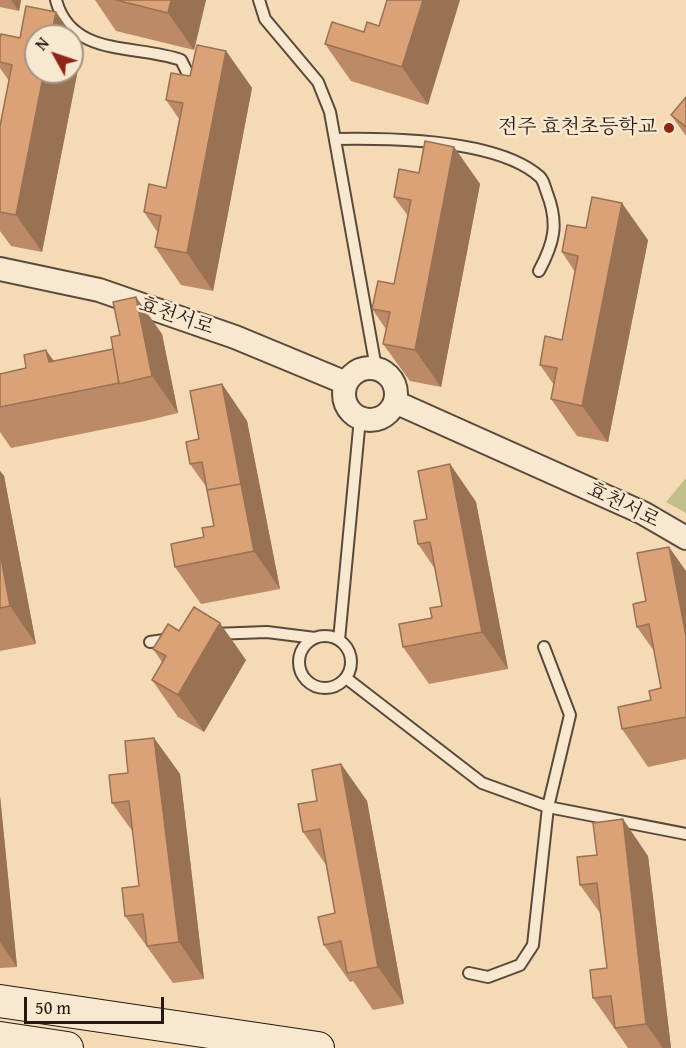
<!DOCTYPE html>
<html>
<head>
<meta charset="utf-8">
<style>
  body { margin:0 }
  #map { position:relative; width:686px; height:1048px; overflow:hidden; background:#f4dbb6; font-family:"Gentium Book Plus",serif }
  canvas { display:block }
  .north { position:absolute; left:24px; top:24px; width:60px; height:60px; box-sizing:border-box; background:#f8e8d0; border:2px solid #a49584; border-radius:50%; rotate:310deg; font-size:16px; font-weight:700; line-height:24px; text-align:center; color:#271812 }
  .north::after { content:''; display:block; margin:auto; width:21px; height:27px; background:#8f2418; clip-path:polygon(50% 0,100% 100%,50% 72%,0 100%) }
  .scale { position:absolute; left:24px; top:997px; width:140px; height:27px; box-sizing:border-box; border:3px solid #271812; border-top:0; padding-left:8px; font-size:18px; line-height:21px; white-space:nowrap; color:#271812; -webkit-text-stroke:4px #f8e8d0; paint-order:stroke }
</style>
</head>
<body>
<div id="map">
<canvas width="686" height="1048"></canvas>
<div class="north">N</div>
<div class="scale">50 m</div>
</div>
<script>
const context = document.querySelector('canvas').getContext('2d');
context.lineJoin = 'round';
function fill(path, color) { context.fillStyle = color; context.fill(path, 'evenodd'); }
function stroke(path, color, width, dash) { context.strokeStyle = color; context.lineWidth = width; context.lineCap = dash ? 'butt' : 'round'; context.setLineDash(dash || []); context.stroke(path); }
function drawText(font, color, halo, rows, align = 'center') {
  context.font = font + ' "Gentium Book Plus","Noto Serif KR",serif'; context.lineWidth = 5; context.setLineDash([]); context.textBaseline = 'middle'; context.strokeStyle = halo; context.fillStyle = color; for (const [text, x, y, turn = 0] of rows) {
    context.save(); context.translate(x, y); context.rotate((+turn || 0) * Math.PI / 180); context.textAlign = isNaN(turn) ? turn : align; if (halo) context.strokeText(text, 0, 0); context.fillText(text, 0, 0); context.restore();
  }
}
fill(new Path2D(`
  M686,478V513L666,502Z`), '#c1be8a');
const lane = new Path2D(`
  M56,0C71,58 137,44 181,60L191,80
  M259,0L265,19L318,82L330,112L376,368
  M336,139C390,138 498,139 540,177C544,181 545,188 547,193C559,224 554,243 539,271
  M213,634L267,632L315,638
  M299 662a26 26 0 1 1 52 0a26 26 0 1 1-52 0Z
  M339,640L360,418
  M150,642L171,639
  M346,678L482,783L548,807L686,834
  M469,973L488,977L520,965L533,945L548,807L570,715L544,647`);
const street = new Path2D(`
  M0,269L99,290L235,337L346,383
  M344 394a26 26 0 1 1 52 0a26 26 0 1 1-52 0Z
  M395,402L643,513L686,538`);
const secondary = new Path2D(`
  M0,1001L318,1048
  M0,1038L67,1048`);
stroke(lane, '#5a493b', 14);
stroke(street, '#5a493b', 26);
stroke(secondary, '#271812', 34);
stroke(lane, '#f8e8d0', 10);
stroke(street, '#f8e8d0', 22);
stroke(secondary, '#f8e8d0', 32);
fill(new Path2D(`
  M0,0H21L19,11L0,7Z
  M95,0H206L194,50L116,31Z
  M56,12L82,49L42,252L11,246L0,231V126L9,81L0,68V39L20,38Z
  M379,26L428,105L351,81L325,44Z
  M226,51L252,88L213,291L181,285L155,247L158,233L144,212L166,188L179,119L166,100L190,76Z
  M686,97V136L671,115Z
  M454,147L480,184L441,387L410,381L383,344L386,329L372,309L394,284L408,216L394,197L419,173Z
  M648,240L608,442L577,436L551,399L554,385L540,365L562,340L575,272L562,252Z
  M162,334L178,413L145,421L11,448L0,432V407L26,368L54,361L113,349Z
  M222,384L247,421L280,589L201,604L175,567L214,526L207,488L190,464L199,439Z
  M450,464L476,502L508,669L429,684L403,647L442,606L435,569L418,544L427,519Z
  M0,471L4,476L36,644L0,651Z
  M686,571V759L648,767L622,729L651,700L661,688L654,651L637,627L646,601Z
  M179,631L246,660L204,732L178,717L152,680L162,662L153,649Z
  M154,738L180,774L204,979L173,983L125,916L139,886L133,832L112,803L128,773Z
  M341,764L367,801L404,1004L373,1010L353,981L350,982L324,945L335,913L326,865L303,832L317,801Z
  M0,796L17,967L0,968Z
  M648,856L671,1048H628L593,998L607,968L600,913L580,885Z`), '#bc8a66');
fill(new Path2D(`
  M11,0H21L19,11Z
  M171,0H206L194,50L168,13Z
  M423,0H460L428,105L402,67Z
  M56,12L82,49L42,252L16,215L44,72H72V36H51Z
  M226,51L252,88L213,291L187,253Z
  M454,147L480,184L441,387L415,350Z
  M622,203L648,240L608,442L582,406Z
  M136,297L162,334L178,413L152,376Z
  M46,350L73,388L49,362Z
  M222,384L247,421L280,589L254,551Z
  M450,464L476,502L508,669L482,632Z
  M0,471L4,476L36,644L10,606L0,553Z
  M669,547L686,571V636Z
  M220,623L246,660L204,732L178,695Z
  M154,738L180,774L204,979L179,942Z
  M341,764L367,801L404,1004L378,967Z
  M0,796L17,967L0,942Z
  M623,819L648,856L671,1048H663L646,1024Z`), '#997153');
const building = new Path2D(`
  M116,0H171L168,13Z
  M387,0H423L402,67L325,44L332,22L364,32L367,22L379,26Z
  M26,6L56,12L51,36H36V72H44L16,215L0,212V126L12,65L0,62V39L1,34L20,38Z
  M197,45L226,51L187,253L155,247L161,216L144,212L149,184L166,188L183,103L166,100L171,73L190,76Z
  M686,97V127L671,115Z
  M425,141L454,147L415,350L383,344L390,312L372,309L378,281L394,284L411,200L394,197L399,169L419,173Z
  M592,197L622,203L582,406L551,399L557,368L540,365L545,336L562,340L578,256L562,252L567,225L586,228Z
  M136,297L152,376L119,384L111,337L120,335L113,302Z
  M113,349L119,383L0,407V374L26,368L24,355L46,350L49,362Z
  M222,384L241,484L207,490L202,462L190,464L186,442L199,439L190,391Z
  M450,464L482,632L403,647L399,624L432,618L430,608L442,606L430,542L418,544L414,521L427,519L418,471Z
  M241,484L254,551L175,567L171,544L204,537L202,528L214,526L207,490Z
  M669,547L686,636V717L622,729L618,707L651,700L649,691L661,688L649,624L637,627L633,604L646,601L637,553Z
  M0,553L10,606L0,608Z
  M194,607L220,623L178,695L152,680L166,656L153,649L168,624L179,631Z
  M154,738L179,942L147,946L143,914L125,916L122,888L139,886L129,801L112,803L109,775L128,773L125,741Z
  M341,764L378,967L347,973L341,941L324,945L318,917L335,913L320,829L303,832L298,804L317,801L312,770Z
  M623,819L646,1024L615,1028L611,996L593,998L590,970L607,968L597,883L580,885L577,857L597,855L593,823Z`);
fill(building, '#dba177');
stroke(building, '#997153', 1.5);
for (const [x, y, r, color] of [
  [669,128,6,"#8f2418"]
]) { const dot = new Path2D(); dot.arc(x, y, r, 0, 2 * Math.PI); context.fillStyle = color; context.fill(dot); stroke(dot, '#f8e8d0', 2); }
drawText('20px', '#271812', '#f8e8d0', [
  ["전주 효천초등학교",657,128]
], 'right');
drawText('20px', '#271812', '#f8e8d0', [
  ["효천서로",176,317,19],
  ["효천서로",623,506,26]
]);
</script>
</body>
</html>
